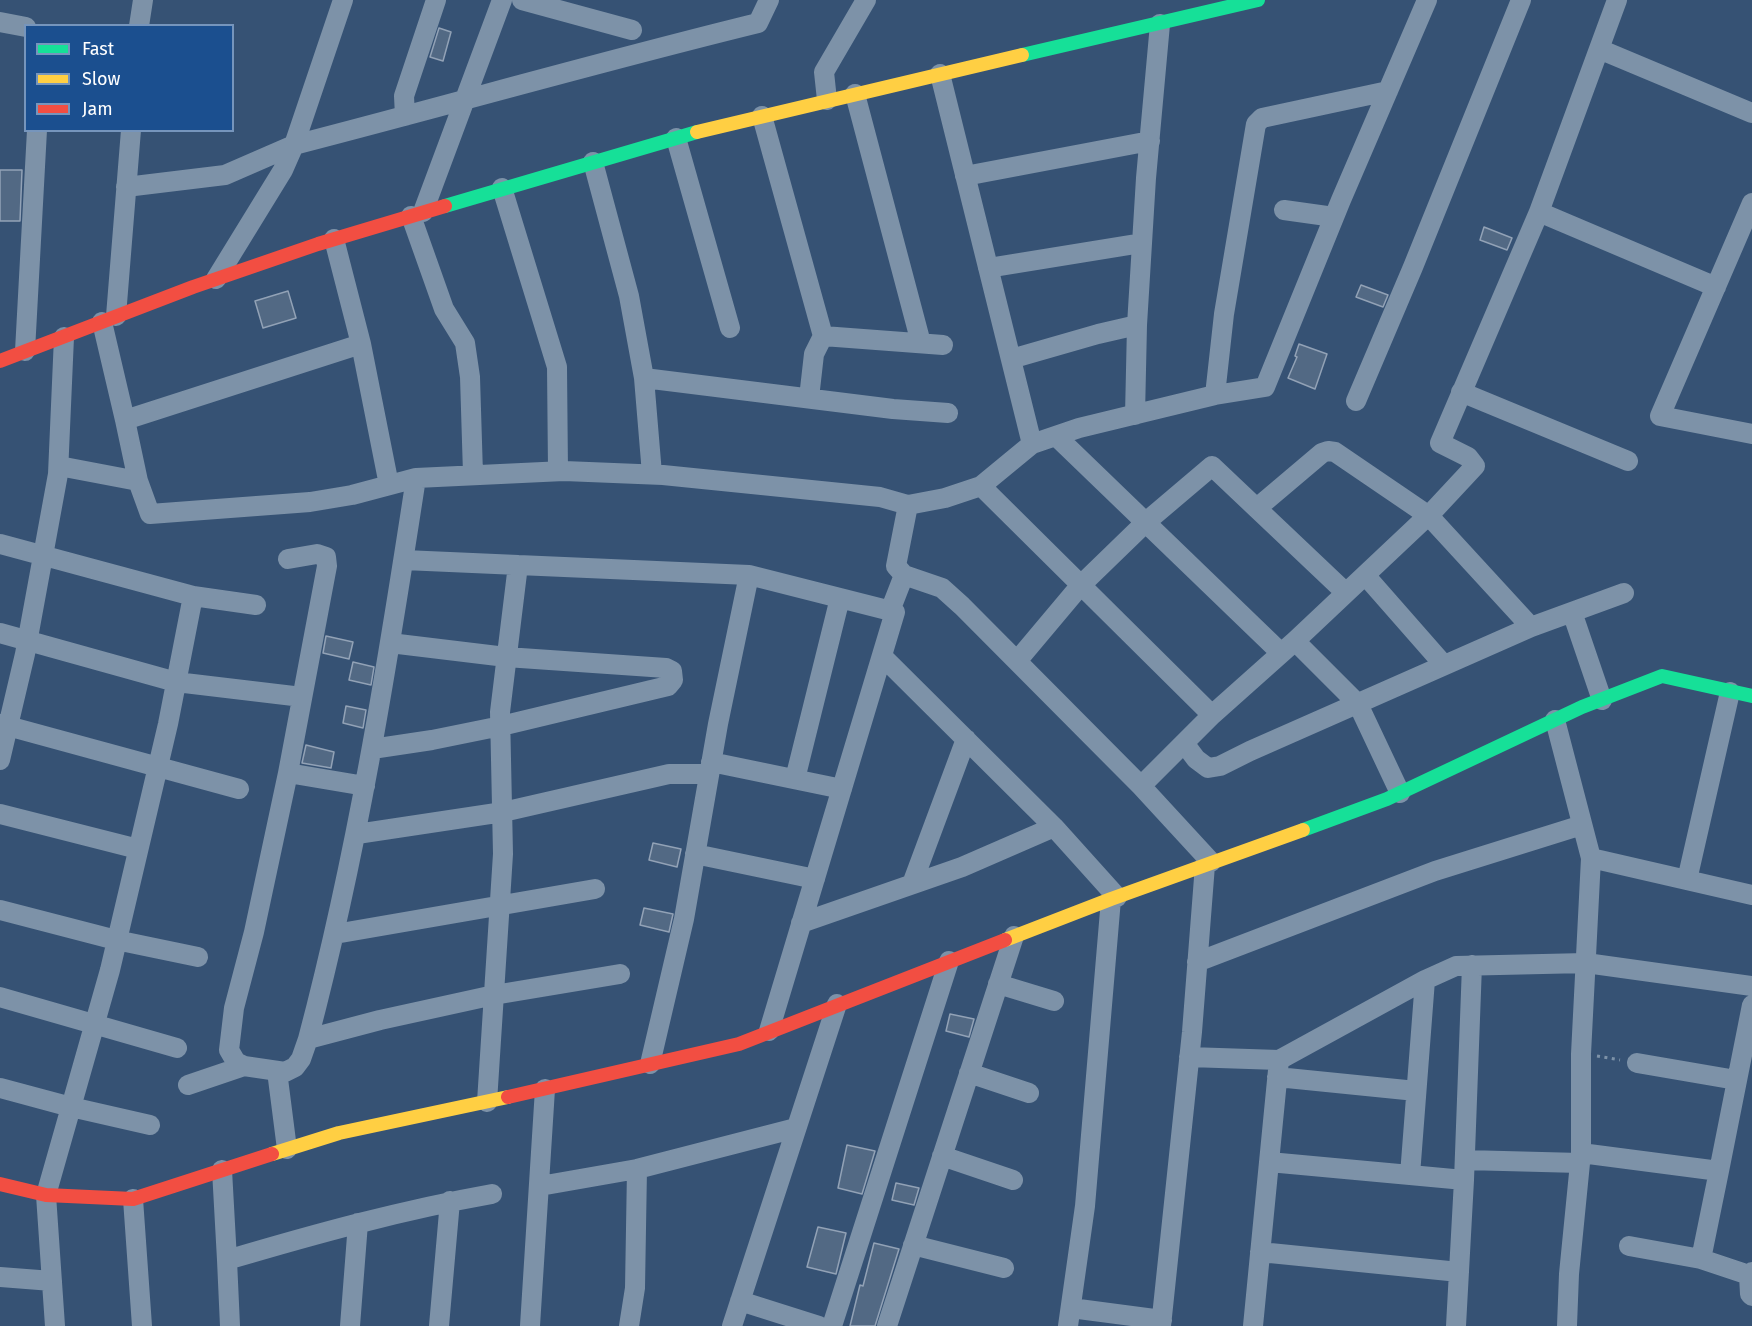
<!DOCTYPE html>
<html>
<head>
<meta charset="utf-8">
<style>
  body { margin:0 }
  #map { position:relative; width:1752px; height:1326px; overflow:hidden; background:#365274; font-family:"Fira Sans",sans-serif }
  canvas { display:block }
  .legend { position:absolute; left:24px; top:24px; width:210px; height:108px; box-sizing:border-box; background:#1b4f8f; border:2px solid #7695bc; margin:0; padding:8px 10px; list-style:none; font-size:18px; color:#fff }
  .legend li { display:flex; align-items:center; gap:12px; height:30px }
  .legend b { width:30px; border:2px solid #7695bc }
</style>
</head>
<body>
<div id="map">
<canvas width="1752" height="1326"></canvas>
<ul class="legend">
<li><b style="height:8px;background:#16e098"></b>Fast</li>
<li><b style="height:8px;background:#ffcf43"></b>Slow</li>
<li><b style="height:8px;background:#f24e42"></b>Jam</li>
</ul>
</div>
<script>
const context = document.querySelector('canvas').getContext('2d');
context.lineJoin = 'round';
function fill(path, color) { context.fillStyle = color; context.fill(path, 'evenodd'); }
function stroke(path, color, width, dash) { context.strokeStyle = color; context.lineWidth = width; context.lineCap = dash ? 'butt' : 'round'; context.setLineDash(dash || []); context.stroke(path); }
const building = new Path2D(`
  M439,28L451,32L443,61L430,57Z
  M0,170H22L20,221H0Z
  M1484,227L1512,238L1507,250L1480,240Z
  M1361,285L1388,295L1383,307L1356,297Z
  M288,291L296,318L263,328L255,301Z
  M1299,344L1327,354L1315,389L1288,378L1297,357L1295,356Z
  M326,636L353,642L349,659L323,653Z
  M353,662L374,667L371,685L349,680Z
  M346,706L366,710L363,728L343,723Z
  M306,745L334,752L331,768L302,763Z
  M653,843L681,849L677,867L649,860Z
  M644,908L673,914L669,932L640,925Z
  M950,1014L974,1019L969,1037L946,1031Z
  M847,1145L875,1151L862,1194L838,1188Z
  M896,1183L919,1188L914,1205L892,1200Z
  M818,1227L846,1233L836,1274L807,1267Z
  M874,1243L899,1249L875,1326H850L860,1285L863,1286Z`);
fill(building, '#526984');
stroke(building, '#92a2b6', 1.5);
stroke(new Path2D(`
  M1597,1056L1620,1060`), '#7d92a8', 3, [3, 4.5]);
stroke(new Path2D(`
  M522,0L632,30
  M0,22L26,27
  M139,26L143,0
  M1599,49L1752,113
  M940,74L1032,444
  M855,94L921,343
  M827,100L824,72L866,0
  M405,116L404,96L436,0
  M762,116L823,336L943,345
  M676,138L730,328
  M593,162L629,296L644,378L652,474
  M965,176L1150,141
  M126,187L225,175L294,145L343,0
  M502,188L557,367L558,471
  M1752,203L1660,416L1752,434
  M1284,210L1334,217
  M423,212L502,0
  M1539,212L1716,287
  M411,216L444,309L465,343L470,377L473,474
  M988,268L1142,243
  M216,279L283,170L294,145C449,105 603,61 758,23L769,0
  M116,316L131,130
  M102,322L125,420L361,344L334,239
  M1137,325L1146,178L1160,24
  M361,344L389,485
  M25,351L37,130
  M1011,359L1098,334L1137,325L1135,415
  M644,378L893,409L948,413
  M1461,392L1628,461
  M1215,395L1265,387L1341,200L1427,0
  M809,398L814,354L823,336
  M1356,401L1413,267L1521,0
  M125,420L138,481
  M1056,436L1281,653
  M59,466L138,481L150,514L310,502L352,495L416,478L564,471L663,475L880,497L908,505L896,566L904,575
  M981,486L1032,444L1079,428L1215,395L1224,314L1256,124L1262,118L1388,91
  M908,505L945,498L981,486L1212,715
  M1257,508L1322,453L1328,451L1335,452L1429,516L1531,627
  M0,544L193,596L256,605
  M288,559L317,554L326,557L327,566L288,773L254,932L234,1008L229,1050L236,1062L244,1066L285,1072L295,1067L301,1059L308,1039L380,1020L494,995L620,974
  M404,560L518,565L500,712L503,854L487,1102
  M518,565L749,575L895,612L769,1031
  M1365,575L1444,665
  M890,611L904,575L942,588L962,606L1141,786L1211,862
  M1572,612L1624,593
  M0,633L176,682L302,697
  M1295,641L1358,704L1400,793
  M882,656L1054,827L1117,897
  M1017,661L1080,586L1146,522L1212,466L1345,592
  M1555,720L1591,858L1581,1054V1153L1569,1274L1567,1326
  M0,724L239,789
  M1184,743L1196,759L1208,768L1220,766L1250,751L1531,627L1572,612L1602,700
  M372,749L432,740L501,726L668,686L673,680L672,671L666,668L506,657L390,643
  M0,760L25,654L58,474L64,337
  M711,762L842,789
  M288,773L365,786
  M795,779L840,598
  M1141,786L1212,715L1295,641L1434,510L1475,466L1468,457L1440,443L1539,212L1617,0
  M0,814L138,849
  M357,834L503,812L669,774H709
  M695,854L815,879
  M1591,858L1752,895
  M1687,880L1730,692
  M912,884L966,739
  M0,910L116,940L198,957
  M801,923L962,867L1054,827
  M335,934L595,889
  M1197,962L1435,871L1582,825
  M998,984L1054,1001
  M0,997L177,1048
  M308,1039C357,854 387,667 416,478
  M1189,1057L1279,1060L1253,1326
  M1279,1060L1425,980
  M1637,1063L1736,1080
  M650,1064L684,919L718,724L749,575
  M277,1071L287,1149
  M969,1073L1029,1093
  M1277,1077L1416,1091
  M188,1085L244,1066
  M0,1088L71,1107L150,1125
  M1581,1153L1719,1171L1752,1005
  M942,1156L1013,1180
  M1465,1160L1580,1163
  M1269,1162L1410,1175L1425,980L1456,966L1586,963L1752,986
  M222,1170L227,1260C315,1234 402,1210 492,1194
  M1410,1175L1464,1180L1456,1326
  M1464,1180L1472,965
  M540,1186L637,1169L796,1128
  M133,1199L142,1326
  M913,1245L1004,1268
  M1629,1246L1701,1259L1719,1171
  M1260,1252L1459,1272
  M1701,1259L1749,1275
  M227,1260L230,1326
  M1752,1272L1749,1275L1750,1294L1752,1296
  M0,1277L52,1281
  M740,1301L819,1326
  M1071,1308L1162,1320
  M55,1326L46,1195L110,970L168,724L193,596
  M350,1326L358,1223
  M439,1326L450,1201
  M530,1326L545,1089
  M629,1326L635,1288L637,1169
  M732,1326L837,1004
  M832,1326L949,961
  M887,1326L1014,936
  M1068,1326L1085,1206L1111,899
  M1161,1326L1192,1032L1205,865`), '#7d92a8', 20);
stroke(new Path2D(`
  M1022,55L1258,0
  M445,206L697,132
  M1303,830L1387,799L1582,707L1662,676L1752,696`), '#16e098', 14);
stroke(new Path2D(`
  M697,132L1022,55
  M1005,940L1111,899L1303,830
  M272,1154L339,1133L508,1097`), '#ffcf43', 14);
stroke(new Path2D(`
  M0,361L193,287L318,244L445,206
  M508,1097L739,1044L1005,940
  M0,1184L46,1195L133,1199L272,1154`), '#f24e42', 14);
</script>
</body>
</html>
